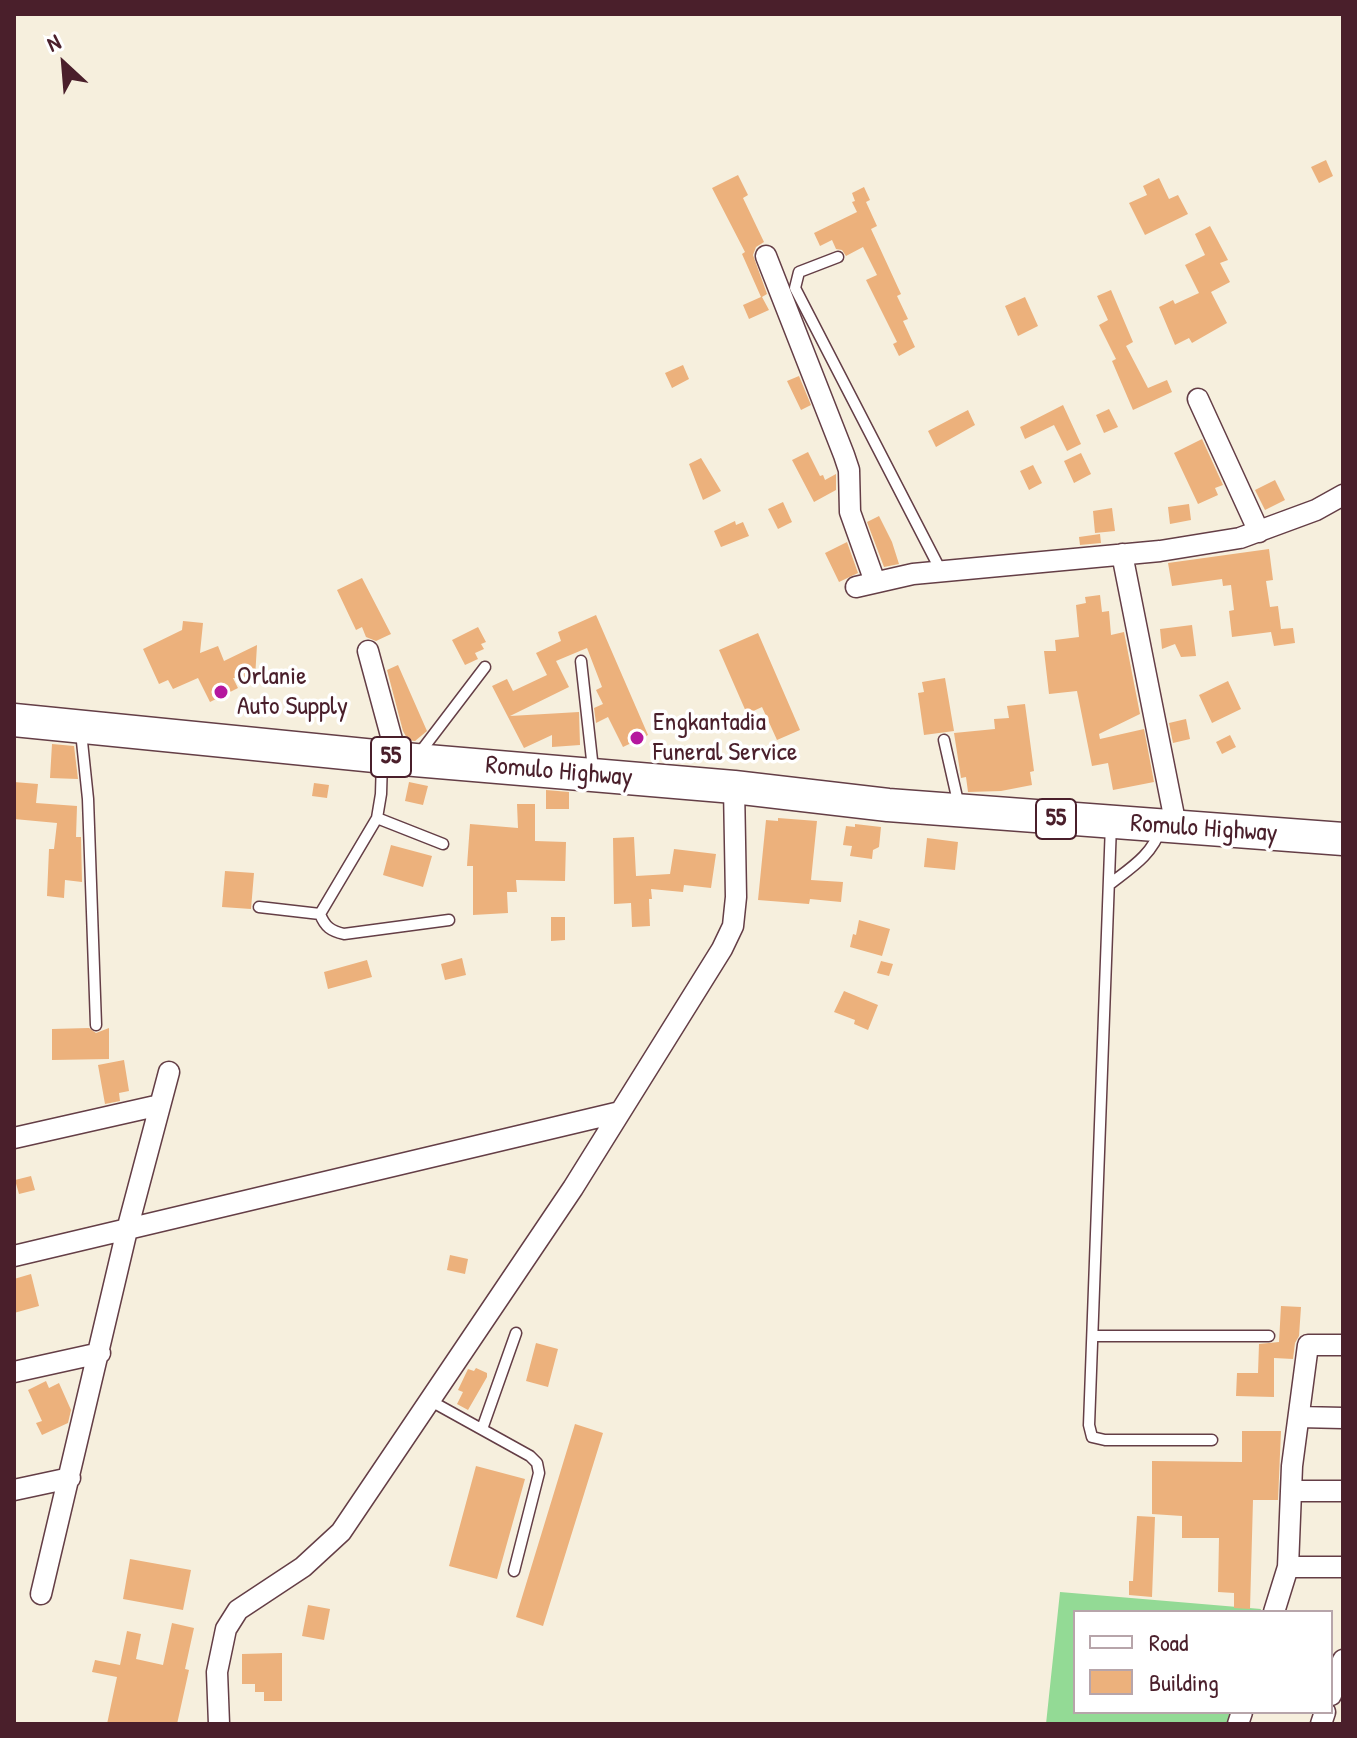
<!DOCTYPE html>
<html>
<head>
<meta charset="utf-8">
<style>
  body { margin:0 }
  #map { position:relative; width:1357px; height:1738px; overflow:hidden; background:#f6efdd; font-family:"Patrick Hand",sans-serif }
  canvas { display:block }
  .frame { position:absolute; inset:0; border:16px solid #4a1f2b; pointer-events:none }
  .legend { position:absolute; left:1073px; top:1610px; width:260px; height:104px; box-sizing:border-box; background:#fff; border:2px solid #b7a5aa; margin:0; padding:10px 14px; list-style:none; font-size:24px; color:#4a1f2b }
  .legend li { display:flex; align-items:center; gap:16px; height:40px }
  .legend b { width:40px; border:2px solid #b7a5aa }
  .north { position:absolute; left:24px; top:24px; width:80px; height:80px; -webkit-text-stroke:6px #fff; paint-order:stroke; rotate:334deg; font-size:22px; font-weight:700; line-height:32px; text-align:center; color:#4a1f2b }
  .north::after { content:''; display:block; margin:auto; width:28px; height:36px; background:#4a1f2b; clip-path:polygon(50% 0,100% 100%,50% 72%,0 100%) }
</style>
</head>
<body>
<div id="map">
<canvas width="1357" height="1738"></canvas>
<div class="frame"></div>
<ul class="legend">
<li><b style="height:10px;background:#fff"></b>Road</li>
<li><b style="height:22px;background:#ecb17c"></b>Building</li>
</ul>
<div class="north">N</div>
</div>
<script>
const context = document.querySelector('canvas').getContext('2d');
context.lineJoin = 'round';
function fill(path, color) { context.fillStyle = color; context.fill(path, 'evenodd'); }
function stroke(path, color, width, dash) { context.strokeStyle = color; context.lineWidth = width; context.lineCap = dash ? 'butt' : 'round'; context.setLineDash(dash || []); context.stroke(path); }
function drawText(font, color, halo, rows, align = 'center') {
  context.font = font + ' "Patrick Hand",sans-serif'; context.lineWidth = 7; context.setLineDash([]); context.textBaseline = 'middle'; context.strokeStyle = halo; context.fillStyle = color; for (const [text, x, y, turn = 0] of rows) {
    context.save(); context.translate(x, y); context.rotate((+turn || 0) * Math.PI / 180); context.textAlign = isNaN(turn) ? turn : align; if (halo) context.strokeText(text, 0, 0); context.fillText(text, 0, 0); context.restore();
  }
}
fill(new Path2D(`
  M1060,1592L1261,1609L1260,1612H1075V1712H1234L1231,1724H1046Z`), '#93da95');
fill(new Path2D(`
  M1326,160L1333,176L1319,183L1311,167Z
  M738,175L748,195L743,198L764,242L756,247L753,255L767,294L762,297L769,310L749,319L743,305L761,297L742,254L745,252L712,188Z
  M1159,178L1169,199L1178,195L1188,214L1145,235L1129,203L1147,195L1143,186Z
  M864,187L870,200L866,202L877,226L871,229L901,294L897,296L908,319L903,321L915,347L899,356L893,344L897,342L866,280L877,275L863,247L846,256L842,250L836,249L832,240L820,246L814,233L857,212L852,202L855,201L852,193Z
  M1210,226L1228,260L1220,263L1230,282L1211,292L1227,323L1192,343L1189,338L1175,345L1159,307L1173,300L1175,304L1199,293L1185,265L1205,255L1195,234Z
  M1111,290L1133,342L1126,346L1148,388L1167,380L1172,392L1133,410L1112,361L1116,359L1099,325L1108,320L1097,296Z
  M1025,297L1038,326L1018,336L1005,306Z
  M683,365L689,379L672,388L665,373Z
  M799,376L811,405L801,410L787,381Z
  M1063,405L1081,444L1067,451L1054,425L1025,439L1020,427Z
  M1109,409L1118,427L1104,433L1096,415Z
  M968,410L975,425L936,447L928,431Z
  M1202,439L1223,485L1215,488L1218,495L1198,504L1174,453Z
  M808,452L820,476L823,475L825,480L836,474V490L814,502L792,460Z
  M1081,453L1091,474L1074,483L1064,461Z
  M701,458L721,491L703,500L689,464Z
  M1033,465L1042,483L1029,490L1020,471Z
  M1275,480L1285,500L1265,510L1255,490Z
  M783,502L792,522L778,529L768,509Z
  M1189,504L1191,520L1170,524L1168,507Z
  M1112,508L1115,531L1095,533L1093,511Z
  M879,516L892,542L899,564L884,567L867,522Z
  M735,521L736,525L743,522L749,536L721,547L714,531Z
  M1100,534L1101,543L1080,545L1079,537Z
  M847,542L858,573L839,582L825,553Z
  M1269,549L1273,580L1266,581L1270,607L1278,606L1281,629L1293,628L1295,643L1274,646L1271,632L1232,637L1229,611L1234,610L1231,585L1223,586L1222,579L1172,586L1168,563Z
  M362,578L391,634L376,641L366,637L362,627L356,630L337,590Z
  M1100,595L1102,612L1109,611L1111,635L1124,632L1140,714L1099,734L1100,739L1144,729L1154,782L1113,790L1108,763L1092,766L1077,691L1049,694L1044,651H1056L1055,640L1079,637L1076,605L1086,603L1085,597Z
  M596,615L648,735L623,747L608,717L596,723L594,708L603,704L596,690L602,687L587,648L556,661L569,687L510,716L579,712L580,745L552,747V735L524,748L492,686L507,679L513,691L547,675L536,653L561,641L558,632Z
  M183,621L203,623L200,653L218,646L224,661L257,645L255,678H233L238,688L210,702L198,678L173,689L168,680L159,684L143,649L182,630Z
  M1192,625L1196,656L1181,657L1175,644L1162,649L1160,629Z
  M478,627L486,642L481,644L484,649L475,653L478,659L465,665L452,640Z
  M758,633L800,730L777,740L762,707L747,714L719,650Z
  M398,665L427,731L415,741L408,740L403,731L387,670Z
  M945,678L954,731L924,735L918,693L924,692L922,682Z
  M1228,681L1241,709L1212,723L1199,695Z
  M1025,704L1034,771L1030,772L1032,785L1001,791L968,792L966,777L961,778L954,733L995,729L994,719L1009,718L1007,706Z
  M1186,719L1190,739L1173,743L1169,723Z
  M1230,735L1236,747L1222,754L1216,742Z
  M52,744L74,746L78,779L50,778Z
  M14,782L38,784L36,803L77,806L76,837H81L82,882L65,880L64,898L47,896L49,849H54L57,823L14,819Z
  M409,782L428,786L423,805L405,801Z
  M314,783L329,785L327,798L312,796Z
  M546,790L569,792V809H546Z
  M517,804H535V841L566,842L565,881L516,880L517,892H507L508,913L473,915V866H467L470,824L518,828Z
  M778,818L817,821L811,880L843,882L841,902L810,899L809,904L758,900L766,820L778,821Z
  M855,824L881,827L879,847L873,850L872,859L850,856L852,846L843,845L846,826L855,827Z
  M634,837L636,876L670,874L674,849L716,854L711,888L684,885L683,892L651,889L652,899H649L650,926L632,927L631,903L614,904L613,838Z
  M927,838L958,842L955,870L924,867Z
  M391,845L432,856L423,887L383,875Z
  M225,871L254,873L251,909L222,907Z
  M551,917H565V940L551,941Z
  M859,920L890,929L882,956L850,947L853,934L856,935Z
  M462,958L466,975L445,980L441,964Z
  M367,960L372,977L328,989L324,972Z
  M881,961L893,964L889,976L877,973Z
  M844,991L878,1005L868,1030L854,1024L855,1020L834,1012Z
  M89,1028L96,1033L109,1028V1059L52,1060V1029Z
  M124,1060L129,1091L119,1093L120,1101L105,1104L98,1065Z
  M31,1176L35,1190L19,1194L15,1180Z
  M450,1255L468,1259L465,1274L447,1270Z
  M31,1274L39,1306L14,1313V1279Z
  M1281,1306L1301,1307L1299,1336L1295,1343L1293,1359L1274,1358V1397L1236,1396L1237,1373H1258L1259,1344L1279,1342Z
  M536,1343L558,1349L548,1387L526,1381Z
  M476,1368L487,1373V1377L468,1410L457,1404L463,1392L458,1390L468,1369L474,1371Z
  M46,1381L49,1388L59,1383L71,1410L68,1423L42,1435L36,1423L42,1421L28,1390Z
  M575,1424L603,1433L543,1626L516,1617Z
  M1242,1431H1281L1278,1500H1253L1250,1609L1234,1608V1593L1218,1592L1219,1538H1182V1516L1152,1514V1461L1242,1462Z
  M476,1466L525,1479L497,1579L449,1566Z
  M1137,1516L1155,1517L1152,1597L1129,1595V1581H1133Z
  M130,1559L191,1570L183,1610L123,1599Z
  M308,1605L330,1609L324,1640L302,1636Z
  M172,1623L194,1628L185,1669L189,1670L177,1724H107L117,1677L92,1672L95,1660L120,1665L127,1631L141,1634L136,1659L163,1665Z
  M282,1653V1701H264V1692H255V1684H242V1654Z`), '#ecb17c');
const service = new Path2D(`
  M838,257L799,272L795,288L941,571
  M581,661L593,769
  M81,732L88,799L96,1025
  M944,740L959,806
  M418,755L485,667
  M382,760L381,794L377,818L320,914C325,927 331,931 344,934L449,920
  M377,818L443,844
  M1111,824L1089,1425L1092,1437L1105,1440H1212
  M1110,884C1132,867 1152,855 1161,828
  M259,907L320,914
  M1093,1336H1269
  M429,1400L530,1456L537,1463L539,1473L514,1571
  M482,1429L516,1333`);
const minor = new Path2D(`
  M766,256L844,455L849,470L850,512L875,582
  M1198,399L1259,532
  M1122,554L1176,826
  M856,587L913,574L1160,551L1240,538L1316,510L1343,495
  M368,651L397,758
  M14,1138L160,1105
  M14,1256L620,1112
  M14,1372L100,1353
  M1299,1417L1343,1418
  M14,1490L70,1478
  M1291,1491H1343
  M1288,1567H1343
  M41,1594L127,1230L169,1072
  M1274,1612L1288,1567L1292,1466L1308,1345H1343
  M1331,1695L1343,1660
  M219,1724L217,1672L226,1629L238,1610L303,1567L341,1532L573,1188L722,949L733,926L736,897L734,787
  M1238,1724L1242,1712
  M1321,1724L1325,1712`);
const trunk = new Path2D(`
  M14,720L415,760L734,787L888,805L1343,839`);
stroke(service, '#643e46', 13);
stroke(minor, '#643e46', 23);
stroke(trunk, '#643e46', 35);
stroke(service, '#fff', 10);
stroke(minor, '#fff', 20);
stroke(trunk, '#fff', 32);
for (const [x, y, r, color] of [
  [221,692,8,"#b5179e"],
  [637,738,8,"#b5179e"]
]) { const dot = new Path2D(); dot.arc(x, y, r, 0, 2 * Math.PI); context.fillStyle = color; context.fill(dot); stroke(dot, '#fff', 3); }
for (const [x, y, w] of [
  [391,757,40],
  [1056,819,40]
]) { const box = new Path2D(); box.roundRect(x - w / 2, y - 20, w, 40, 6); context.fillStyle = '#fff'; context.fill(box); stroke(box, '#4a1f2b', 2); }
drawText('bold 24px', '#4a1f2b', null, [
  ["55",391,757],
  ["55",1056,819]
]);
drawText('26px', '#4a1f2b', '#fff', [
  ["Orlanie",237,677],
  ["Auto Supply",237,707],
  ["Engkantadia",653,723],
  ["Funeral Service",653,753]
], 'left');
drawText('26px', '#4a1f2b', '#fff', [
  ["Romulo Highway",559,772,5],
  ["Romulo Highway",1204,829,4]
]);
</script>
</body>
</html>
